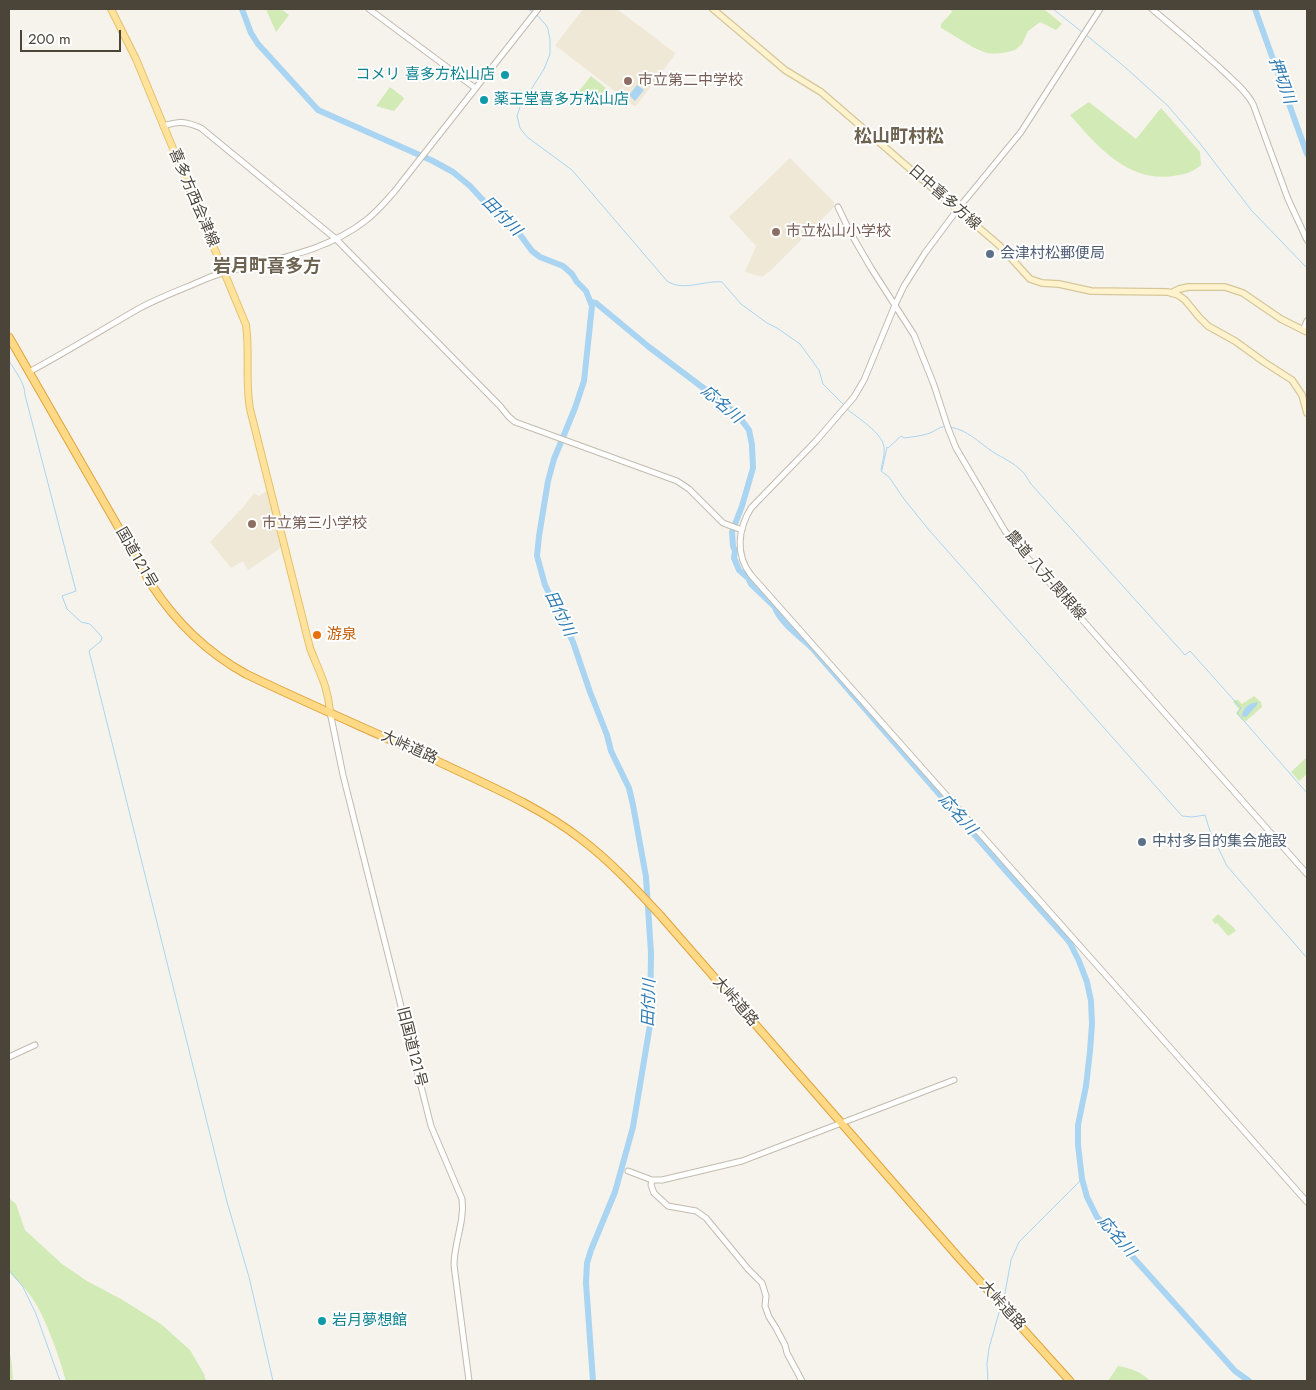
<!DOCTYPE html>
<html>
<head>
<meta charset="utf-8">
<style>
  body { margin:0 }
  #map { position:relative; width:1316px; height:1390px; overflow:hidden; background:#f6f3ec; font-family:Jost,sans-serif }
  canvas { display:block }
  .frame { position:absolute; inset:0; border:10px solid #4b4439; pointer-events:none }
  .scale { position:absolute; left:20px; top:30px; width:101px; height:22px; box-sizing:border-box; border:2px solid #4b4439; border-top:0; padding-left:6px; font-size:15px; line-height:18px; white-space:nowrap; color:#4b4439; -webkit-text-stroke:4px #fff; paint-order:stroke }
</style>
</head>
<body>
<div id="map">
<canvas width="1316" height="1390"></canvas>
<div class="frame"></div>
<div class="scale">200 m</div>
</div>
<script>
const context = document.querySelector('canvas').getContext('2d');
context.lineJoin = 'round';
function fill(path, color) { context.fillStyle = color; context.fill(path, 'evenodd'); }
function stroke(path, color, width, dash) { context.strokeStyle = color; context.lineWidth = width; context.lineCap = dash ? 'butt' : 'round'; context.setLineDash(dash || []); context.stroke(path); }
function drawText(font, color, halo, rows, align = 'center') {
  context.font = font + ' Jost,"Noto Sans JP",sans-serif'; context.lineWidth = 4; context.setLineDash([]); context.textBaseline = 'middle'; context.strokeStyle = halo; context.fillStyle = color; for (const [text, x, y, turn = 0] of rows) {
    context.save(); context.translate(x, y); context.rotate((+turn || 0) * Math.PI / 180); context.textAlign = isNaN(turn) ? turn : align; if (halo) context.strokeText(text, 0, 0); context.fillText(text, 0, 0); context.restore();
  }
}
fill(new Path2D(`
  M583,9H617L675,53L674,56L636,106H634L556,46V44Z
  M790,158L834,202V207L769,272L762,277L745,272L756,246L729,217Z
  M268,490L282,547L248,570L243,561L231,568L210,542L244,506L254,493L259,496Z`), '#efe8d6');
fill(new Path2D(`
  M266,9H281L289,15L276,32Z
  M950,9H1044L1062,24L1056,30L1040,22L1028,31L1022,44L1015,50C1006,53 993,55 984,52C970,47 954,35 941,28V24L952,12Z
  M591,76L606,88L595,103L579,91Z
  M390,87L403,97L404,99L394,111L376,106Z
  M1089,102L1136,139L1161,108L1200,152L1201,165C1191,173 1186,174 1173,176C1128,183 1096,145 1070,115Z
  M1254,696L1261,702L1262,707L1246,721L1242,720L1236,713L1239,709L1233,702L1235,700H1238L1242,704Z
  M1307,757V774L1299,781L1291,772Z
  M1218,914L1233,927L1236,931L1228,936L1217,923L1215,924L1212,920Z
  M9,1198L16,1204L25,1230L62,1264L87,1281L121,1299L161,1324L190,1350L204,1374L206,1381H66C59,1356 45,1315 30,1295C24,1287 16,1279 9,1272Z
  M9,1348L12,1365L13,1381H9Z
  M1118,1366C1130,1368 1142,1372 1150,1381H1108Z`), '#d2eab5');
fill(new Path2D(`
  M637,85L644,90L635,101L629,95Z
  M1258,702L1257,705L1246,717L1242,716C1243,707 1250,703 1258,702Z`), '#a9d4f2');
stroke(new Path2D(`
  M528,9L533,12
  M1053,9L1082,32
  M536,14L546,25L548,29L550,40V54L544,69L520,107L517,116L520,128L527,137L572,170L667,281C683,292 705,280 722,282L741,304L767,323L777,328L800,344L819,370L823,384L844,405
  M1085,34L1126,68L1168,106L1198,141L1252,211L1307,268
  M9,361C15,371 25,383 25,395L76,591L62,596L67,609L81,622L90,624L102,637L101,641L89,651L227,1202L249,1277L273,1381
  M846,408C857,418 882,432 884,447C885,454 882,463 881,470
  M950,427C968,430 978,442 993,452C1003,458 1014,463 1022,471C1026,475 1028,480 1031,484L1185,655L1190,651L1241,708L1237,713L1307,793
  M882,470L887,447L888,448L901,436L904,438C912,437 922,436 930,433C937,430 937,428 946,426
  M881,471L889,477L904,499L929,530L1182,816L1192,817L1205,815L1210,831L1227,866L1307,958
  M9,1270L23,1287L36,1314L60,1381
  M1002,1303L1005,1293L1011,1260L1019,1242L1082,1179
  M988,1381L987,1364L989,1348L1000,1309`), '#a9d4f2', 1);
stroke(new Path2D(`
  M242,9L251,33L258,44L318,110L433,161L453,172L470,186L491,209L513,225L532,251L540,257L563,266L572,274L577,282L586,291L592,306L584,381L575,408L554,459L548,481L539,536L537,556L545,585L573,642L590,692L607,735L611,751L629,788L633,805L646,877L651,953L650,1025L633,1127L615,1192L591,1250L587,1263L586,1283L593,1381
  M1255,9L1307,154
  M591,302L596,303L649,347L726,405L737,414L749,430L752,445L753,468L742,506L732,532L733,546L735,551L734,558L739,570L748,578L751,584L775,607C779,622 802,638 813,649L1006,871L1066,938L1070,943L1079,961L1087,982L1091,1001L1092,1024L1090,1051L1086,1086L1078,1125V1145L1082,1179L1087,1197L1097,1217L1235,1371L1249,1381`), '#a9d4f2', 6);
const tertiary = new Path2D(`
  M369,9L475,88
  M1100,9L1021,132L957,210L925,253L904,286L895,305L864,380L854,397L816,441L751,508C738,529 735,555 751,575L1307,1202
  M1152,9C1175,28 1197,47 1219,67C1231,79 1245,89 1253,104L1288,199L1307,240
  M163,126C179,121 185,121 201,128L336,239L500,406L509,417L515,422L677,481L689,489L723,523L742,530
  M838,207L850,232L871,268L914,335L934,385L948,428L956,448L1005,531L1017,546L1307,874
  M1303,330L1307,321
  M29,372C66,352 102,330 138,309C158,298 180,290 201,281C218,273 237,269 256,265C294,255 333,246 365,221C376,213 385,202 394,192L538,9
  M330,712L343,775L431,1126L462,1199C465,1221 454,1243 454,1265L469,1381
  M9,1057L35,1045
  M628,1171L652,1180H662L742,1161L954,1080
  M652,1180L651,1185L654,1193L668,1206L696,1211L706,1218L748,1269L762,1283L766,1296L765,1306L769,1317L776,1328L785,1345L787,1353L802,1381`);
const secondary = new Path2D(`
  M713,9L785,70L821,92L909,168L1000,246L1030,279L1042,283L1059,284L1091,291L1168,292L1178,295L1185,300L1199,317L1208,326L1235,341L1264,362L1292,380L1302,395L1307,413
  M1171,293L1179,289L1188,287H1225L1243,293L1281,319L1307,332`);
const primary = new Path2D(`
  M111,9L136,59L246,325C250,353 245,381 250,409L310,648C319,672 328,686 330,712`);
const trunk = new Path2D(`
  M9,337L151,584C175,621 206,652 246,674C308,704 372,731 435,760C485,784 537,805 581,839C610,861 635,888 660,915L959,1258L1070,1381`);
stroke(tertiary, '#c2bbae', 7);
stroke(secondary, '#d6c79b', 8);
stroke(primary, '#e6c16a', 8);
stroke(trunk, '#e0a43c', 9);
stroke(tertiary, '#fff', 5);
stroke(secondary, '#fff3cd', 5.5);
stroke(primary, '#ffe39c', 6);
stroke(trunk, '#ffd985', 7);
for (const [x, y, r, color] of [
  [505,75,5,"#0f9aa8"],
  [628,81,5,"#8d6e63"],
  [484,100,5,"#0f9aa8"],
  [776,232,5,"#8d6e63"],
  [990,254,5,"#5c6f8a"],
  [252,524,5,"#8d6e63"],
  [317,635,5,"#e8710a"],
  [1142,842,5,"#5c6f8a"],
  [322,1321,5,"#0f9aa8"]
]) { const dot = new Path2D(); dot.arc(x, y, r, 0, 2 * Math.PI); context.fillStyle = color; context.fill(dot); stroke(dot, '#fff', 2); }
drawText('15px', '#0d838f', '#fff', [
  ["コメリ 喜多方松山店",495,75,"right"],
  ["薬王堂喜多方松山店",494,100],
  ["岩月夢想館",332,1321]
], 'left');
drawText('15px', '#785e54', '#fff', [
  ["市立第二中学校",638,81],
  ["市立松山小学校",786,232],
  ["市立第三小学校",262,524]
], 'left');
drawText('15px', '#4b4439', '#fff', [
  ["喜多方西会津線",193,198,67],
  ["日中喜多方線",944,198,41],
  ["国道121号",136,558,60],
  ["農道 八方-関根線",1045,576,49],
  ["大峠道路",409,748,24],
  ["大峠道路",735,1002,49],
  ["旧国道121号",411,1047,76],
  ["大峠道路",1002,1306,48]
]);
drawText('15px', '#4e5e75', '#fff', [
  ["会津村松郵便局",1000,254],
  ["中村多目的集会施設",1152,842]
], 'left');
drawText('15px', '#c56008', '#fff', [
  ["游泉",327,635]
], 'left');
drawText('italic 16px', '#2e7ab2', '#fff', [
  ["押切川",1281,81,70],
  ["田付川",501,217,45],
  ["応名川",721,405,41],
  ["田付川",559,614,64],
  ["応名川",957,815,48],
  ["田付川",650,1003,-88],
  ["応名川",1116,1237,49]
]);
drawText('bold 18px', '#6e6250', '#fff', [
  ["松山町村松",899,138],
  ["岩月町喜多方",267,268]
]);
</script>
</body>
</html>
